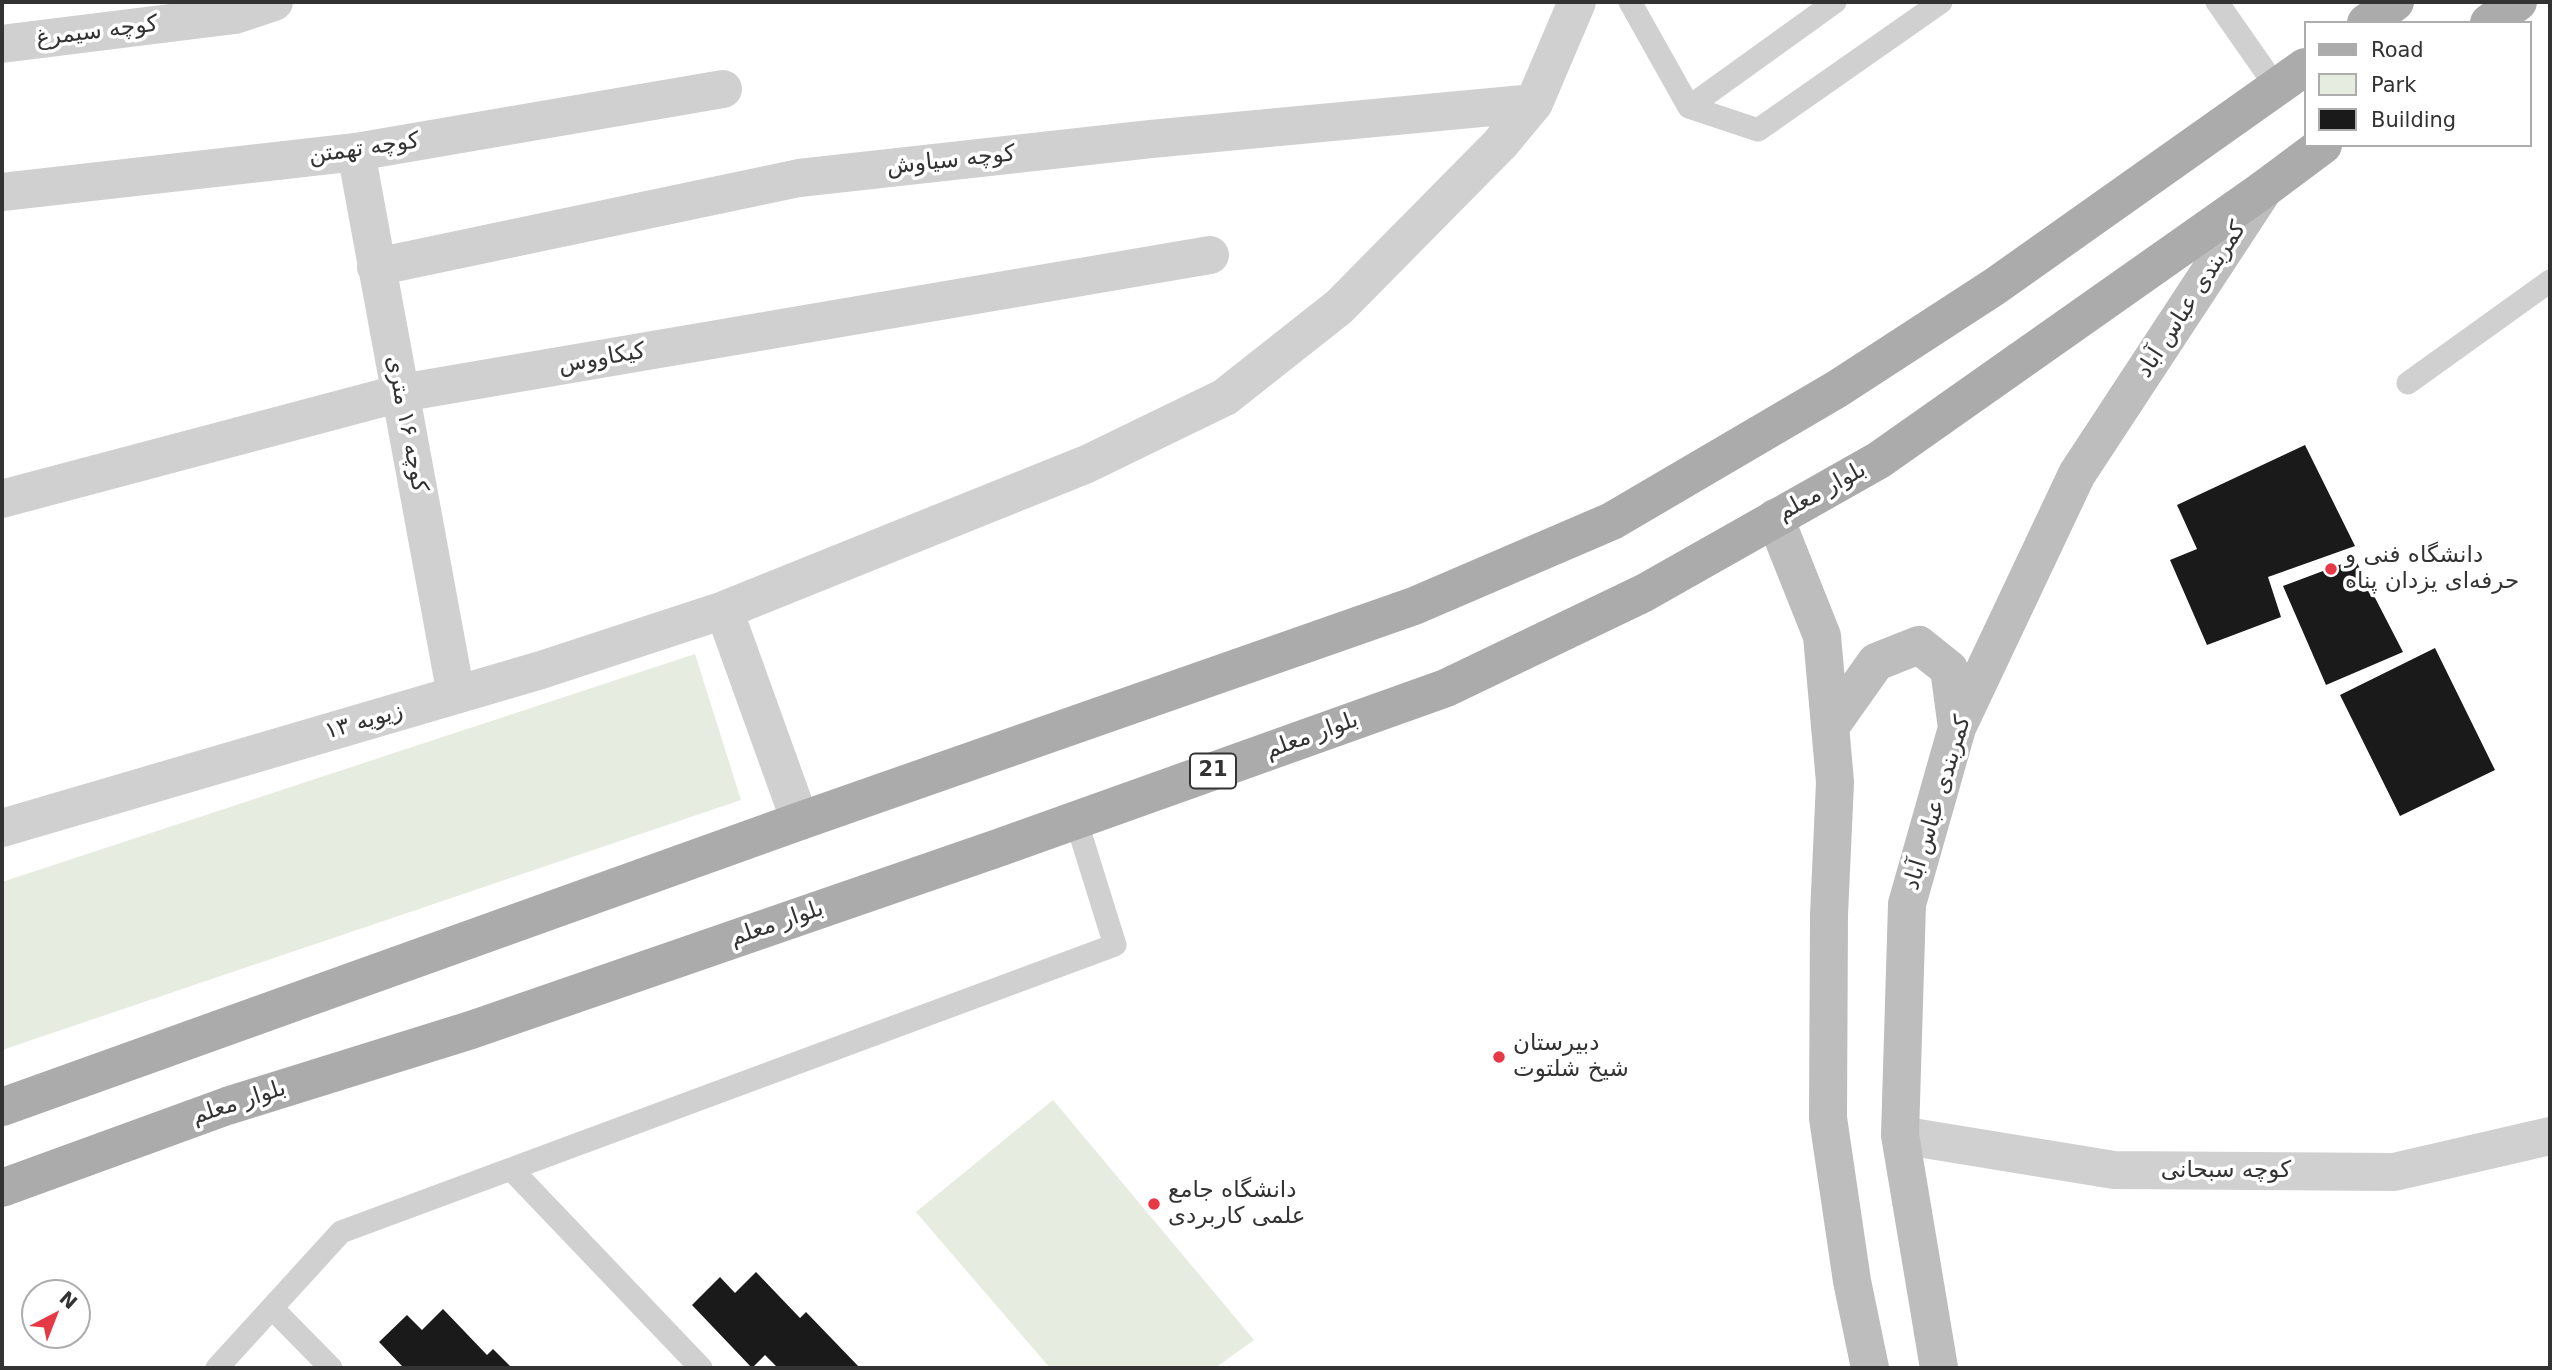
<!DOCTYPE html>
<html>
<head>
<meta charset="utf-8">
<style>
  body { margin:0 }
  #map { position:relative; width:2552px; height:1370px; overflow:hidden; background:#fff; font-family:"DejaVu Sans",sans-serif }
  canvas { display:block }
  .frame { position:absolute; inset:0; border:4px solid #333; pointer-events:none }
  .legend { position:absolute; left:2304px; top:21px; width:228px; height:126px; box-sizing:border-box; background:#fff; border:2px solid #adadad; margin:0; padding:9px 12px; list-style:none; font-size:21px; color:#333 }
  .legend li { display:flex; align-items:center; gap:14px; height:35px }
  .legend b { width:35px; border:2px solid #adadad }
  .north { position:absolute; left:21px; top:1279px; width:70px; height:70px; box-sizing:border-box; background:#fff; border:2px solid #adadad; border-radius:50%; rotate:42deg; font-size:19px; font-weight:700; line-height:28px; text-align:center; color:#333 }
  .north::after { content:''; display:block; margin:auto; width:24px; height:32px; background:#e63946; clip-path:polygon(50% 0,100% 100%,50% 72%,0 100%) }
</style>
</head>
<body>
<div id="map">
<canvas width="2552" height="1370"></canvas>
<div class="frame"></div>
<ul class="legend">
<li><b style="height:9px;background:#ababab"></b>Road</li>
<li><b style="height:19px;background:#e6ecdf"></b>Park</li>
<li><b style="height:19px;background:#1a1a1a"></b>Building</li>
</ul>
<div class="north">N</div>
</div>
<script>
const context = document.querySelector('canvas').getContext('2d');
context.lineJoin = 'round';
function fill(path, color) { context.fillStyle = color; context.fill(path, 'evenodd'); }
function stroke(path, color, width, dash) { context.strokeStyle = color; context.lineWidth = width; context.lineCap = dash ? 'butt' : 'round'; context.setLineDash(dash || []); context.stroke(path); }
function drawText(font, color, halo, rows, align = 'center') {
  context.font = font + ' "DejaVu Sans",Cairo,sans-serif'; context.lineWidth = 7; context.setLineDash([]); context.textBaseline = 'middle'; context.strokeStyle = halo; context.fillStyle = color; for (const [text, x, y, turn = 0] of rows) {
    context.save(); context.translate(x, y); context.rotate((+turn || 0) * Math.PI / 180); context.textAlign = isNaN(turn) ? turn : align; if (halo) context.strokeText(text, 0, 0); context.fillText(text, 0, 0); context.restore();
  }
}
fill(new Path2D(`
  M695,654L741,800L2,1050V882Z
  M1053,1100L1254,1340L1215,1368H1050L916,1212Z`), '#e6ecdf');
fill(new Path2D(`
  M2305,445L2355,546L2268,577L2281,617L2207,645L2170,560L2197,549L2177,505Z
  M2355,559L2403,652L2326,685L2283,586Z
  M2435,648L2495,770L2400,816L2340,695Z
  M756,1272L800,1318L806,1312L860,1368H778L765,1355L752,1368L692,1305L720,1277L735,1293Z
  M443,1309L487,1355L493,1349L512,1368H404L379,1342L407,1315L422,1330Z`), '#1a1a1a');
stroke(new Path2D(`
  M1630,2L1689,107L1758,130L1941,2
  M2217,2L2277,88
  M1689,107L1835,2
  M2408,383L2550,281
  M511,1169L701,1368
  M272,1308L331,1368
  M217,1368L341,1232L1115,945L1076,820`), '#d0d0d0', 23);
stroke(new Path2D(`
  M2,44L235,15L274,2
  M356,152L456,695
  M2,192L356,152L723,89
  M376,267L799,178L1151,139L1534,103
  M2,499L401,393L1210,255
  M724,610L800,821
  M2,828L541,670L724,610L1087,464L1225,397L1339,307L1500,144L1534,103L1577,2
  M1900,1135L2114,1170L2394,1172L2550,1136`), '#d0d0d0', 38);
stroke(new Path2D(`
  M1775,518L1822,636L1835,782L1829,915L1828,1118L1852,1281L1870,1368
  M1830,727L1876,662L1919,645L1949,669L1957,728
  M1939,1368L1900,1135L1907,904L1957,728L2077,474L2264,189`), '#bdbdbd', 38);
stroke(new Path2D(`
  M2366,23L2395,2
  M2489,23L2518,2
  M2,1107L800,821L1414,606L1612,521L1837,389L1994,287L2305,67
  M2,1188L227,1106L471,1030L998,848L1446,688L1644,593L1879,460L2264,189L2323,145`), '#ababab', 38);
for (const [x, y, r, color] of [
  [2331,569,7,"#e63946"],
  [1499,1057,7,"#e63946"],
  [1154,1204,7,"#e63946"]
]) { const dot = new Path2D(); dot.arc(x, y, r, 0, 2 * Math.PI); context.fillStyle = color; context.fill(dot); stroke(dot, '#fff', 2.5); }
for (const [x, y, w] of [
  [1213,771,46]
]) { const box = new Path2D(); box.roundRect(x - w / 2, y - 17.5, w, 35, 5); context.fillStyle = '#fff'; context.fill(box); stroke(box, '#333', 2); }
drawText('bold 21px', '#333', null, [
  ["21",1213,771]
]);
drawText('23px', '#333', '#fff', [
  ["کوچه سیمرغ",97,32,-7],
  ["کوچه تهمتن",364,149,-8],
  ["کوچه سیاوش",951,161,-6],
  ["کمربندی عباس آباد",2192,300,-57],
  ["کیکاووس",602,359,-10],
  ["کوچه ۱۶ متری",406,424,79],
  ["بلوار معلم",1822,492,-29],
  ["زیویه ۱۳",364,722,-16],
  ["بلوار معلم",1312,736,-20],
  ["کمربندی عباس آباد",1938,803,-73],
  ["بلوار معلم",777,924,-19],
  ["بلوار معلم",239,1103,-18],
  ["کوچه سبحانی",2226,1171]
]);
drawText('23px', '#333', '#fff', [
  ["دانشگاه فنی و",2345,556],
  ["حرفه‌ای یزدان پناه",2345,582],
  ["دبیرستان",1513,1044],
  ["شیخ شلتوت",1513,1070],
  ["دانشگاه جامع",1168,1191],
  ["علمی کاربردی",1168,1217]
], 'left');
</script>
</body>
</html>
